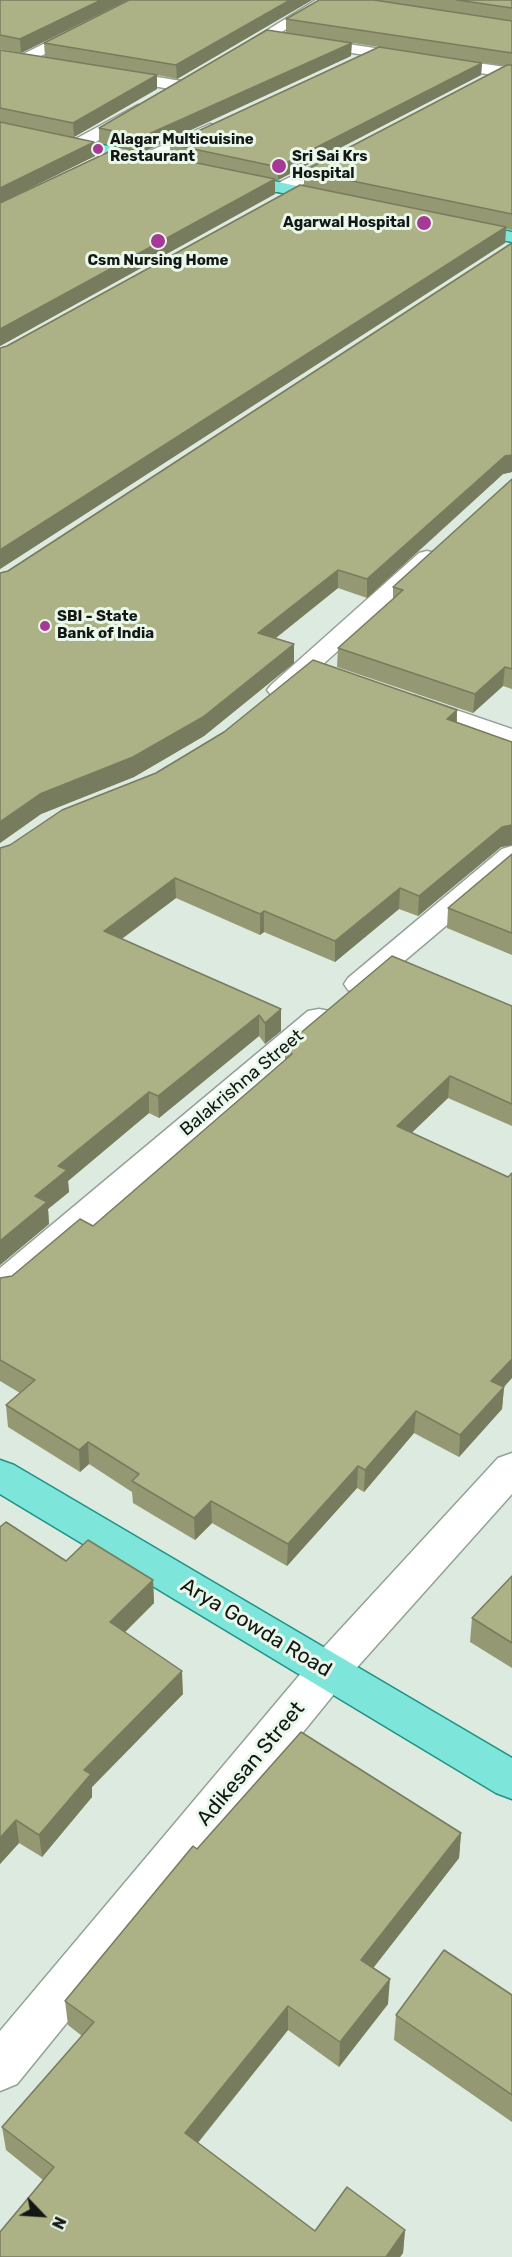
<!DOCTYPE html>
<html>
<head>
<meta charset="utf-8">
<style>
  body { margin:0 }
  #map { position:relative; width:512px; height:2257px; overflow:hidden; background:#ddeadf; font-family:Rubik,sans-serif }
  canvas { display:block }
  .north { position:absolute; left:12px; top:2185px; width:60px; height:60px; -webkit-text-stroke:4px #eaf8ec; paint-order:stroke; rotate:115deg; font-size:16px; font-weight:700; line-height:24px; text-align:center; color:#141814 }
  .north::after { content:''; display:block; margin:auto; width:21px; height:27px; background:#141814; clip-path:polygon(50% 0,100% 100%,50% 72%,0 100%) }
</style>
</head>
<body>
<div id="map">
<canvas width="512" height="2257"></canvas>
<div class="north">N</div>
</div>
<script>
const context = document.querySelector('canvas').getContext('2d');
context.lineJoin = 'round';
function stroke(path, color, width, dash) { context.strokeStyle = color; context.lineWidth = width; context.lineCap = dash ? 'butt' : 'round'; context.setLineDash(dash || []); context.stroke(path); }
function fill(path, color) { context.fillStyle = color; context.fill(path, 'evenodd'); }
function drawText(font, color, halo, rows, align = 'center') {
  context.font = font + ' Rubik,sans-serif'; context.lineWidth = 6; context.setLineDash([]); context.textBaseline = 'middle'; context.strokeStyle = halo; context.fillStyle = color; for (const [text, x, y, turn = 0] of rows) {
    context.save(); context.translate(x, y); context.rotate((+turn || 0) * Math.PI / 180); context.textAlign = isNaN(turn) ? turn : align; if (halo) context.strokeText(text, 0, 0); context.fillText(text, 0, 0); context.restore();
  }
}
const minor = new Path2D(`
  M133,0H151L27,63L22,65L14,60L17,57Z
  M316,0H333L240,58H230L227,55Z
  M306,38L512,68V78L301,45L299,42Z
  M114,70L181,81L189,86L181,91L109,78L106,75L109,72Z
  M138,105L144,107L146,110L144,113L84,149L78,150L70,145L72,141Z
  M210,124L216,126L218,129L216,132L153,163L147,164L139,159L141,155Z
  M345,150L351,151L353,155L351,159L288,192H276L273,188L276,184Z
  M427,551L435,553L439,558L435,563L289,695L280,698L271,695L267,690L271,685L419,553Z
  M415,696L512,729V746L406,709L402,704L406,699Z
  M512,846V870L370,990L359,993L348,990L344,984L348,978L502,849Z
  M319,1009L330,1011L335,1018L330,1025L13,1296L0,1299V1268L308,1011Z
  M512,1453V1494L343,1683L17,2084L0,2091V2031L313,1659L498,1458Z`);
const major = new Path2D(`
  M0,124L152,155L160,160L152,165L0,134Z
  M232,172L334,194L340,195L343,199L340,203L334,204L226,181L223,177L226,173Z
  M461,222L512,232V242L455,231L452,227L455,223Z
  M0,1460L14,1465L512,1758V1799L496,1793L0,1494Z`);
stroke(minor, '#94a196', 3);
stroke(major, '#209285', 3);
fill(minor, '#fff');
fill(major, '#7de5da');
fill(new Path2D(`
  M0,0H128L21,53L0,49Z
  M312,0L177,79L157,75V89L74,137L95,156L30,188L126,148L99,143V128L351,56L143,152L170,157V144L482,63L481,75L278,180H275V194L0,346V50L45,57L44,43Z
  M374,0H512V230L506,229L505,243L0,569V348L7,346L304,185V171L506,66L286,33V19Z
  M512,243V472L503,474L367,598L338,588L276,638L294,663L204,736L134,777L41,814L0,843V573L8,571Z
  M512,479V689L503,686L473,713L337,667L338,648L393,599V587Z
  M457,710V722L512,742V845L501,847L418,916L399,909L335,962L264,932L260,935L176,898L122,939L281,1009V1031L265,1044L259,1036L159,1118L149,1113L68,1181L69,1192L48,1209L49,1224L0,1265V848Z
  M512,854V955L447,928L448,908Z
  M512,1006V1126L448,1098L411,1133L504,1387L502,1409L459,1457L414,1433L364,1492L357,1488L287,1566L212,1523L195,1540L133,1503L132,1492L89,1464L80,1472L8,1427L6,1405L20,1393L0,1381V1278L12,1276L93,1226L285,1061V1046Z
  M0,1527L66,1561L153,1580L154,1603L125,1632L183,1694L92,1787V1797L42,1857L19,1843L0,1864Z
  M512,1576V1668L470,1642L472,1618Z
  M461,1833L459,1858L373,1968L388,2004L339,2067L288,2030L198,2143L315,2231L405,2230L403,2253L400,2257H0L43,2180L6,2150L2,2127L82,2036L68,2025L65,2001L197,1849Z
  M512,1995V2122L394,2040L396,2015Z`), '#949873');
fill(new Path2D(`
  M101,0H128L21,53L20,39Z
  M290,0H312L177,79L176,65Z
  M352,43L351,56L143,152L142,137Z
  M482,63L481,75L278,180V167Z
  M157,75V89L74,137L73,123Z
  M94,142L95,156L0,203V188Z
  M275,179V194L0,346V329Z
  M506,227L505,243L0,569V550Z
  M512,455V472L503,474L367,598V579L505,456Z
  M338,570V588L258,652V633Z
  M294,644V663L204,736L134,777L41,814L0,843V822L40,794Z
  M505,667L503,686L473,713L475,694Z
  M457,710L456,729L447,719Z
  M512,825V845L501,847L418,916L419,896L502,827Z
  M175,878L176,898L105,951L104,931Z
  M400,888L399,909L335,962V941Z
  M264,911V932L260,935V914Z
  M281,1009V1031L265,1044V1023Z
  M259,1015V1036L159,1118L158,1096Z
  M450,1076L448,1098L396,1148L397,1126Z
  M149,1092V1113L68,1181L69,1192L48,1209L49,1224L0,1265V1241L58,1166Z
  M512,1359V1378L504,1387L502,1409L459,1457L460,1435L491,1381Z
  M416,1411L414,1433L364,1492L365,1470Z
  M88,1442L89,1464L80,1472L79,1450Z
  M358,1466L357,1488L287,1566L288,1544Z
  M211,1501L212,1523L195,1540L194,1518Z
  M153,1580L154,1603L112,1645L110,1622Z
  M182,1671L183,1694L92,1787V1797L42,1857L39,1835L84,1770Z
  M16,1820L19,1843L0,1864V1838Z
  M461,1833L459,1858L360,1985L361,1960Z
  M390,1979L388,2004L339,2067L340,2042Z
  M288,2006V2030L186,2157L185,2133Z
  M405,2230L403,2253L400,2257H386Z`), '#787c5e');
const building = new Path2D(`
  M0,0H101L20,39L0,35Z
  M129,0H290L176,65L44,43Z
  M319,0H374L512,21V53L286,19Z
  M457,0H512V8Z
  M267,30L352,43L142,137L99,128Z
  M379,47L482,63L278,167L170,144Z
  M0,50L157,75L73,123L0,108Z
  M507,65H512V214L304,171Z
  M0,122L94,142L0,188Z
  M119,147L275,179L0,329V203Z
  M300,185L506,227L0,550V348L7,346Z
  M512,243V455L505,456L367,579L338,570L258,633L294,644L203,717L133,757L40,794L0,822V573L8,571Z
  M512,479V669L505,667L475,694L338,648L403,590L393,587Z
  M313,660L457,710L447,719L512,742V825L502,827L419,896L400,888L335,941L264,911L260,914L175,878L104,931L281,1009L265,1023L259,1015L158,1096L149,1092L58,1166L67,1170L35,1196L47,1202L0,1241V848L10,845L62,810L156,773L224,732Z
  M512,854V933L448,908Z
  M392,956L512,1006V1104L450,1076L397,1126L508,1177L512,1173V1359L491,1381L504,1387L460,1435L416,1411L365,1470L358,1466L288,1544L211,1501L194,1518L132,1481L139,1474L88,1442L79,1450L6,1405L35,1380L0,1360V1278L12,1276L80,1219L93,1226L292,1054L285,1046Z
  M6,1522L66,1561L88,1540L153,1580L110,1622L182,1671L84,1770L91,1774L39,1835L16,1820L0,1838V1527Z
  M512,1576V1643L472,1618Z
  M301,1732L461,1833L361,1960L390,1979L340,2042L288,2006L185,2133L315,2231L347,2187L405,2230L386,2257H0V2232L54,2167L2,2127L94,2022L65,2001L193,1846L197,1849Z
  M444,1950L512,1995V2095L396,2015Z`);
fill(building, '#acb186');
stroke(building, '#787c5e', 1.5);
for (const [x, y, r, color] of [
  [98,149,6,"#a63896"],
  [279,166,8,"#a63896"],
  [424,223,8,"#a63896"],
  [158,241,8,"#a63896"],
  [45,626,6,"#a63896"]
]) { const dot = new Path2D(); dot.arc(x, y, r, 0, 2 * Math.PI); context.fillStyle = color; context.fill(dot); stroke(dot, '#eaf8ec', 2); }
drawText('bold 15px', '#141814', '#eaf8ec', [
  ["Alagar Multicuisine",110,140],
  ["Restaurant",110,157],
  ["Sri Sai Krs",292,157],
  ["Hospital",292,174],
  ["Agarwal Hospital",410,223,"right"],
  ["Csm Nursing Home",158,261,"center"],
  ["SBI - State",57,617],
  ["Bank of India",57,634]
], 'left');
drawText('18px', '#141814', '#eaf8ec', [
  ["Balakrishna Street",242,1083,-40]
]);
drawText('21px', '#141814', '#eaf8ec', [
  ["Arya Gowda Road",256,1628,31],
  ["Adikesan Street",251,1764,-50]
]);
</script>
</body>
</html>
